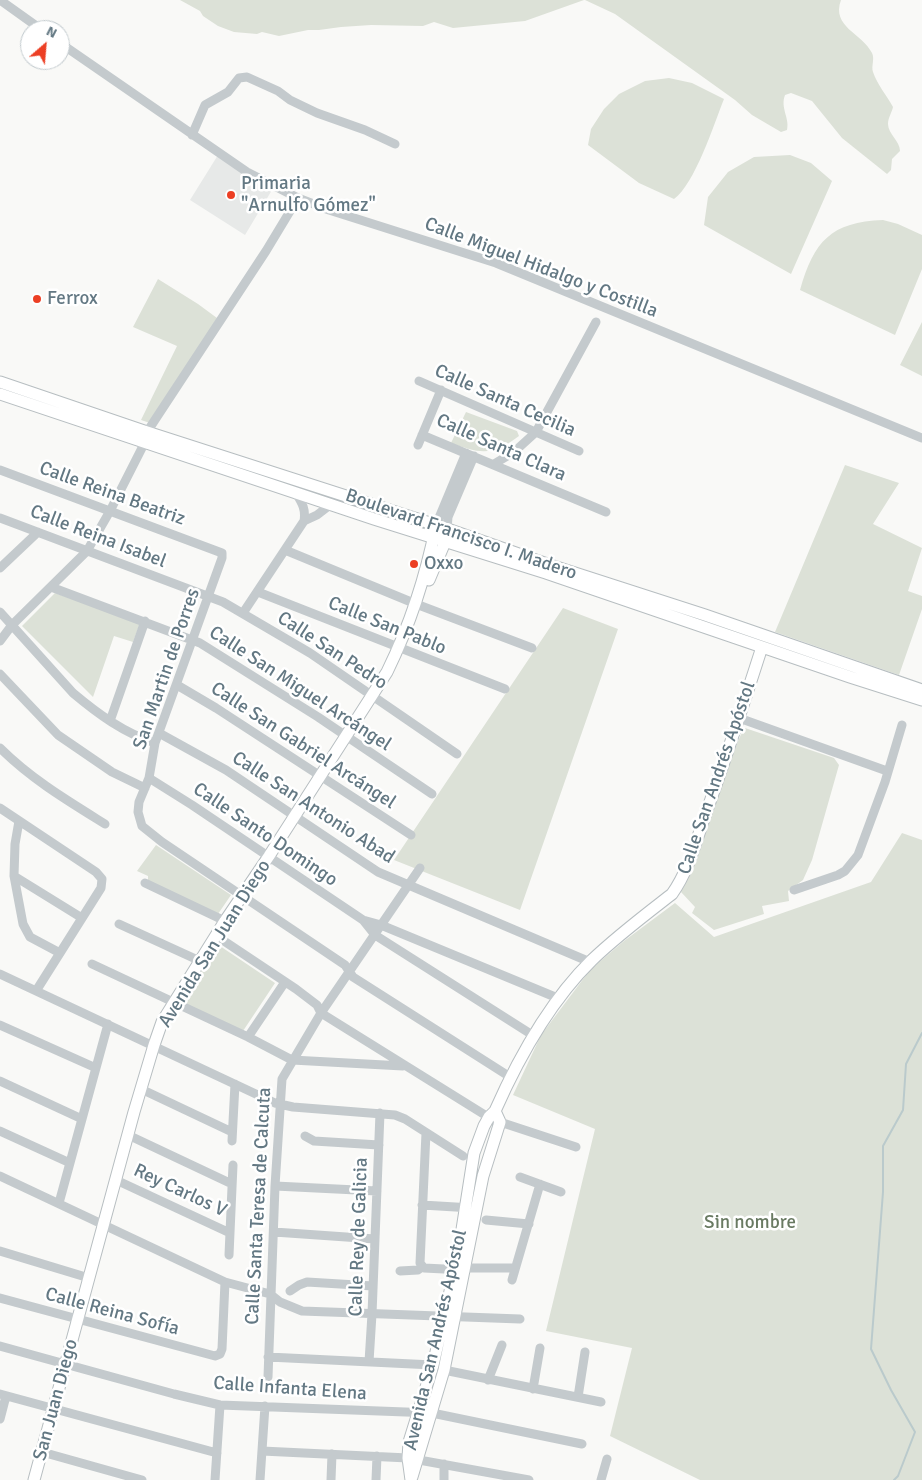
<!DOCTYPE html>
<html>
<head>
<meta charset="utf-8">
<style>
  body { margin:0 }
  #map { position:relative; width:922px; height:1480px; overflow:hidden; background:#f9f9f7; font-family:Signika,sans-serif }
  canvas { display:block }
  .north { position:absolute; left:20px; top:20px; width:50px; height:50px; box-sizing:border-box; background:#fff; border:1px solid #c1c9cd; border-radius:50%; rotate:27deg; font-size:14px; font-weight:700; line-height:20px; text-align:center; color:#637883 }
  .north::after { content:''; display:block; margin:auto; width:18px; height:22px; background:#ec3f24; clip-path:polygon(50% 0,100% 100%,50% 72%,0 100%) }
</style>
</head>
<body>
<div id="map">
<canvas width="922" height="1480"></canvas>
<div class="north">N</div>
</div>
<script>
const context = document.querySelector('canvas').getContext('2d');
context.lineJoin = 'round';
function fill(path, color) { context.fillStyle = color; context.fill(path, 'evenodd'); }
function stroke(path, color, width, dash) { context.strokeStyle = color; context.lineWidth = width; context.lineCap = dash ? 'butt' : 'round'; context.setLineDash(dash || []); context.stroke(path); }
function drawText(font, color, halo, rows, align = 'center') {
  context.font = font + ' Signika,sans-serif'; context.lineWidth = 5; context.setLineDash([]); context.textBaseline = 'middle'; context.strokeStyle = halo; context.fillStyle = color; for (const [text, x, y, turn = 0] of rows) {
    context.save(); context.translate(x, y); context.rotate((+turn || 0) * Math.PI / 180); context.textAlign = isNaN(turn) ? turn : align; if (halo) context.strokeText(text, 0, 0); context.fillText(text, 0, 0); context.restore();
  }
}
fill(new Path2D(`
  M218,155L272,190L245,235L190,200Z`), '#e7e9e8');
fill(new Path2D(`
  M180,0H584L525,21L453,28L434,22L423,26L371,25L341,27L319,30H308L279,36L262,32L257,34L234,32L218,26L203,16L200,11Z
  M585,0H841C831,27 862,33 872,53C875,59 871,66 873,72C877,84 887,96 893,107C892,112 888,118 888,124C888,134 900,141 900,151L892,159L891,170L887,174L842,138L812,101L791,93L785,95C780,108 790,118 787,130L781,132L752,115L735,100L615,14Z
  M669,78L692,83L724,99C714,124 695,184 674,199L639,183L588,145L591,129L604,109L619,94L645,81Z
  M790,155L811,163L832,181L791,274L704,225L708,197L728,172L754,157Z
  M883,220L898,224L922,235V269L895,335L800,290C814,241 831,222 883,220Z
  M158,279L198,304L217,318L153,424L141,420L177,346L133,327Z
  M922,322V376L900,365Z
  M466,412L517,431L519,436C492,456 481,454 451,443Z
  M845,465L899,483L873,524L922,548L908,591L922,596V609L899,675L775,632Z
  M55,593L140,623L133,642L114,636L93,697L22,626Z
  M563,608L618,629L520,910L394,860Z
  M745,728L834,758L839,765L812,860L803,880L788,891L789,901L762,906L764,914L714,930L692,913L695,907L681,892C701,849 712,802 731,759C736,748 738,738 745,728Z
  M902,833L922,840V1480H700L610,1436L632,1348L546,1331L595,1129L513,1095L541,1035L590,970L624,941L675,903L714,937L871,882Z
  M156,845L231,895L218,914L148,881V876L137,871Z
  M214,942L275,983L243,1031L178,1001Z`), '#dce1d7');
stroke(new Path2D(`
  M894,1480L898,1476L915,1432L891,1390L871,1349L883,1192V1146L903,1110L906,1064L922,1033`), '#bacacc', 2);
const secondary = new Path2D(`
  M0,382L147,432L436,525L547,564L705,615L922,690
  M0,394L374,519L546,573L850,677L922,700
  M429,580L445,542L446,535
  M412,1477L444,1370L483,1176L500,1122L495,1111
  M34,1480L134,1112L154,1045L162,1022L225,921L269,856L387,672C410,625 426,576 436,525
  M411,1480L408,1458L409,1442L433,1365L457,1261L474,1153L484,1126L489,1117L495,1111C518,1059 551,1000 592,960C617,936 645,915 672,894C689,870 696,841 706,813C726,758 744,703 762,647`);
stroke(secondary, '#b7bec1', 13);
stroke(new Path2D(`
  M0,0L42,30
  M60,43L247,172L298,198L329,210L496,263L922,438
  M192,135L205,105L228,92L239,78L247,77L278,91L290,100L317,113L365,130L395,144
  M419,381L579,451
  M422,435L606,512
  M418,445L441,390
  M494,464L514,452L536,432L596,322
  M0,470L222,553V558L155,743L149,778L139,802L138,812L142,826L162,842L345,965L353,977L507,1075L512,1076
  M0,518L223,602L310,653L457,754
  M304,521L317,515L330,505
  M436,525L466,453
  M447,529L448,517L474,456
  M285,550L416,604L532,648
  M0,568L38,532
  M51,587L200,643L318,717L432,794
  M258,592L505,689
  M0,612L73,693C98,714 124,733 155,743
  M243,613L304,521C306,509 302,503 296,493
  M0,641L12,625L87,551L110,511L145,442L147,432L266,251L298,198
  M0,674L58,735L112,772L145,788
  M177,685L216,708L411,835
  M739,718L887,771
  M110,721L145,621
  M159,733L226,770L378,872L590,962
  M0,748C31,779 68,801 105,824
  M149,778L192,805L363,920L375,935L534,1036
  M0,808L96,872L102,879L101,888L36,991
  M19,821L15,844L14,876L23,924L30,937L60,953
  M14,876L82,918
  M145,883L225,921
  M794,890L838,875L845,871L858,855L885,782L902,725
  M363,920L381,925L560,999
  M119,924L200,961
  M215,935L296,989L317,1005L321,1013L485,1115L500,1122L576,1147
  M92,964L248,1037L292,1060L403,1066
  M0,974L275,1103L293,1107L395,1115L405,1119L463,1156
  M0,1025L96,1068
  M248,1037L285,982
  M0,1081L82,1119
  M141,1089L232,1132
  M0,1131L70,1163
  M426,1133L420,1263L424,1268L444,1269
  M128,1135L232,1184
  M305,1136L314,1141L379,1145
  M232,1141L235,1084
  M0,1176L225,1282L270,1294L280,1302L302,1311L520,1319
  M520,1177L561,1192
  M116,1180L230,1233
  M275,1186L377,1191
  M59,1203L108,1024
  M422,1205L472,1208
  M486,1220L529,1224
  M274,1232L375,1239
  M0,1251L89,1278
  M229,1255L233,1165
  M460,1268H515
  M400,1271L418,1270L422,1267
  M512,1280L540,1184
  M290,1291L299,1285L307,1282L373,1286
  M0,1298L215,1356L220,1354L222,1349L225,1282
  M0,1346L174,1394L220,1405L432,1413L582,1444
  M268,1357L433,1365
  M369,1362L372,1314L380,1113
  M444,1370L601,1402
  M268,1377L275,1186L282,1079L321,1013L420,868
  M488,1380L502,1345
  M533,1389L540,1348
  M0,1394L217,1453
  M578,1397L585,1352
  M0,1419L6,1396
  M262,1451L408,1458L529,1480
  M42,1452L142,1480
  M215,1480L220,1405
  M260,1480L265,1406
  M331,1480L332,1454
  M376,1480L377,1456
  M444,1480V1464
  M601,1480L607,1459`), '#c4cacd', 9);
stroke(secondary, '#fff', 11);
for (const [x, y, r, color] of [
  [231,195,5,"#ec3f24"],
  [37,299,5,"#ec3f24"],
  [414,564,5,"#ec3f24"]
]) { const dot = new Path2D(); dot.arc(x, y, r, 0, 2 * Math.PI); context.fillStyle = color; context.fill(dot); stroke(dot, '#fff', 2); }
drawText('19px', '#637883', '#fff', [
  ["Primaria",241,184],
  ["\"Arnulfo Gómez\"",241,206],
  ["Ferrox",47,299],
  ["Oxxo",424,564]
], 'left');
drawText('19px', '#637883', '#fff', [
  ["Calle Miguel Hidalgo y Costilla",541,268,21],
  ["Calle Santa Cecilia",505,401,24],
  ["Calle Santa Clara",501,448,24],
  ["Calle Reina Beatriz",112,494,20],
  ["Boulevard Francisco I. Madero",461,535,19],
  ["Calle Reina Isabel",98,537,21],
  ["Calle San Pablo",387,626,22],
  ["Calle San Pedro",332,651,33],
  ["San Martin de Porres",167,669,-71],
  ["Calle San Miguel Arcángel",300,689,33],
  ["Calle San Gabriel Arcángel",303,746,33],
  ["Calle San Andrés Apóstol",717,778,-71],
  ["Calle San Antonio Abad",313,808,33],
  ["Calle Santo Domingo",265,835,34],
  ["Avenida San Juan Diego",215,944,-58],
  ["Rey Carlos V",180,1191,25],
  ["Calle Santa Teresa de Calcuta",259,1206,-87],
  ["Calle Rey de Galicia",359,1237,-88],
  ["Calle Reina Sofía",112,1312,15],
  ["Avenida San Andrés Apóstol",436,1340,-77],
  ["Calle Infanta Elena",290,1389,4],
  ["San Juan Diego",56,1400,-75]
]);
drawText('19px', '#697a62', '#fff', [
  ["Sin nombre",750,1223]
]);
</script>
</body>
</html>
